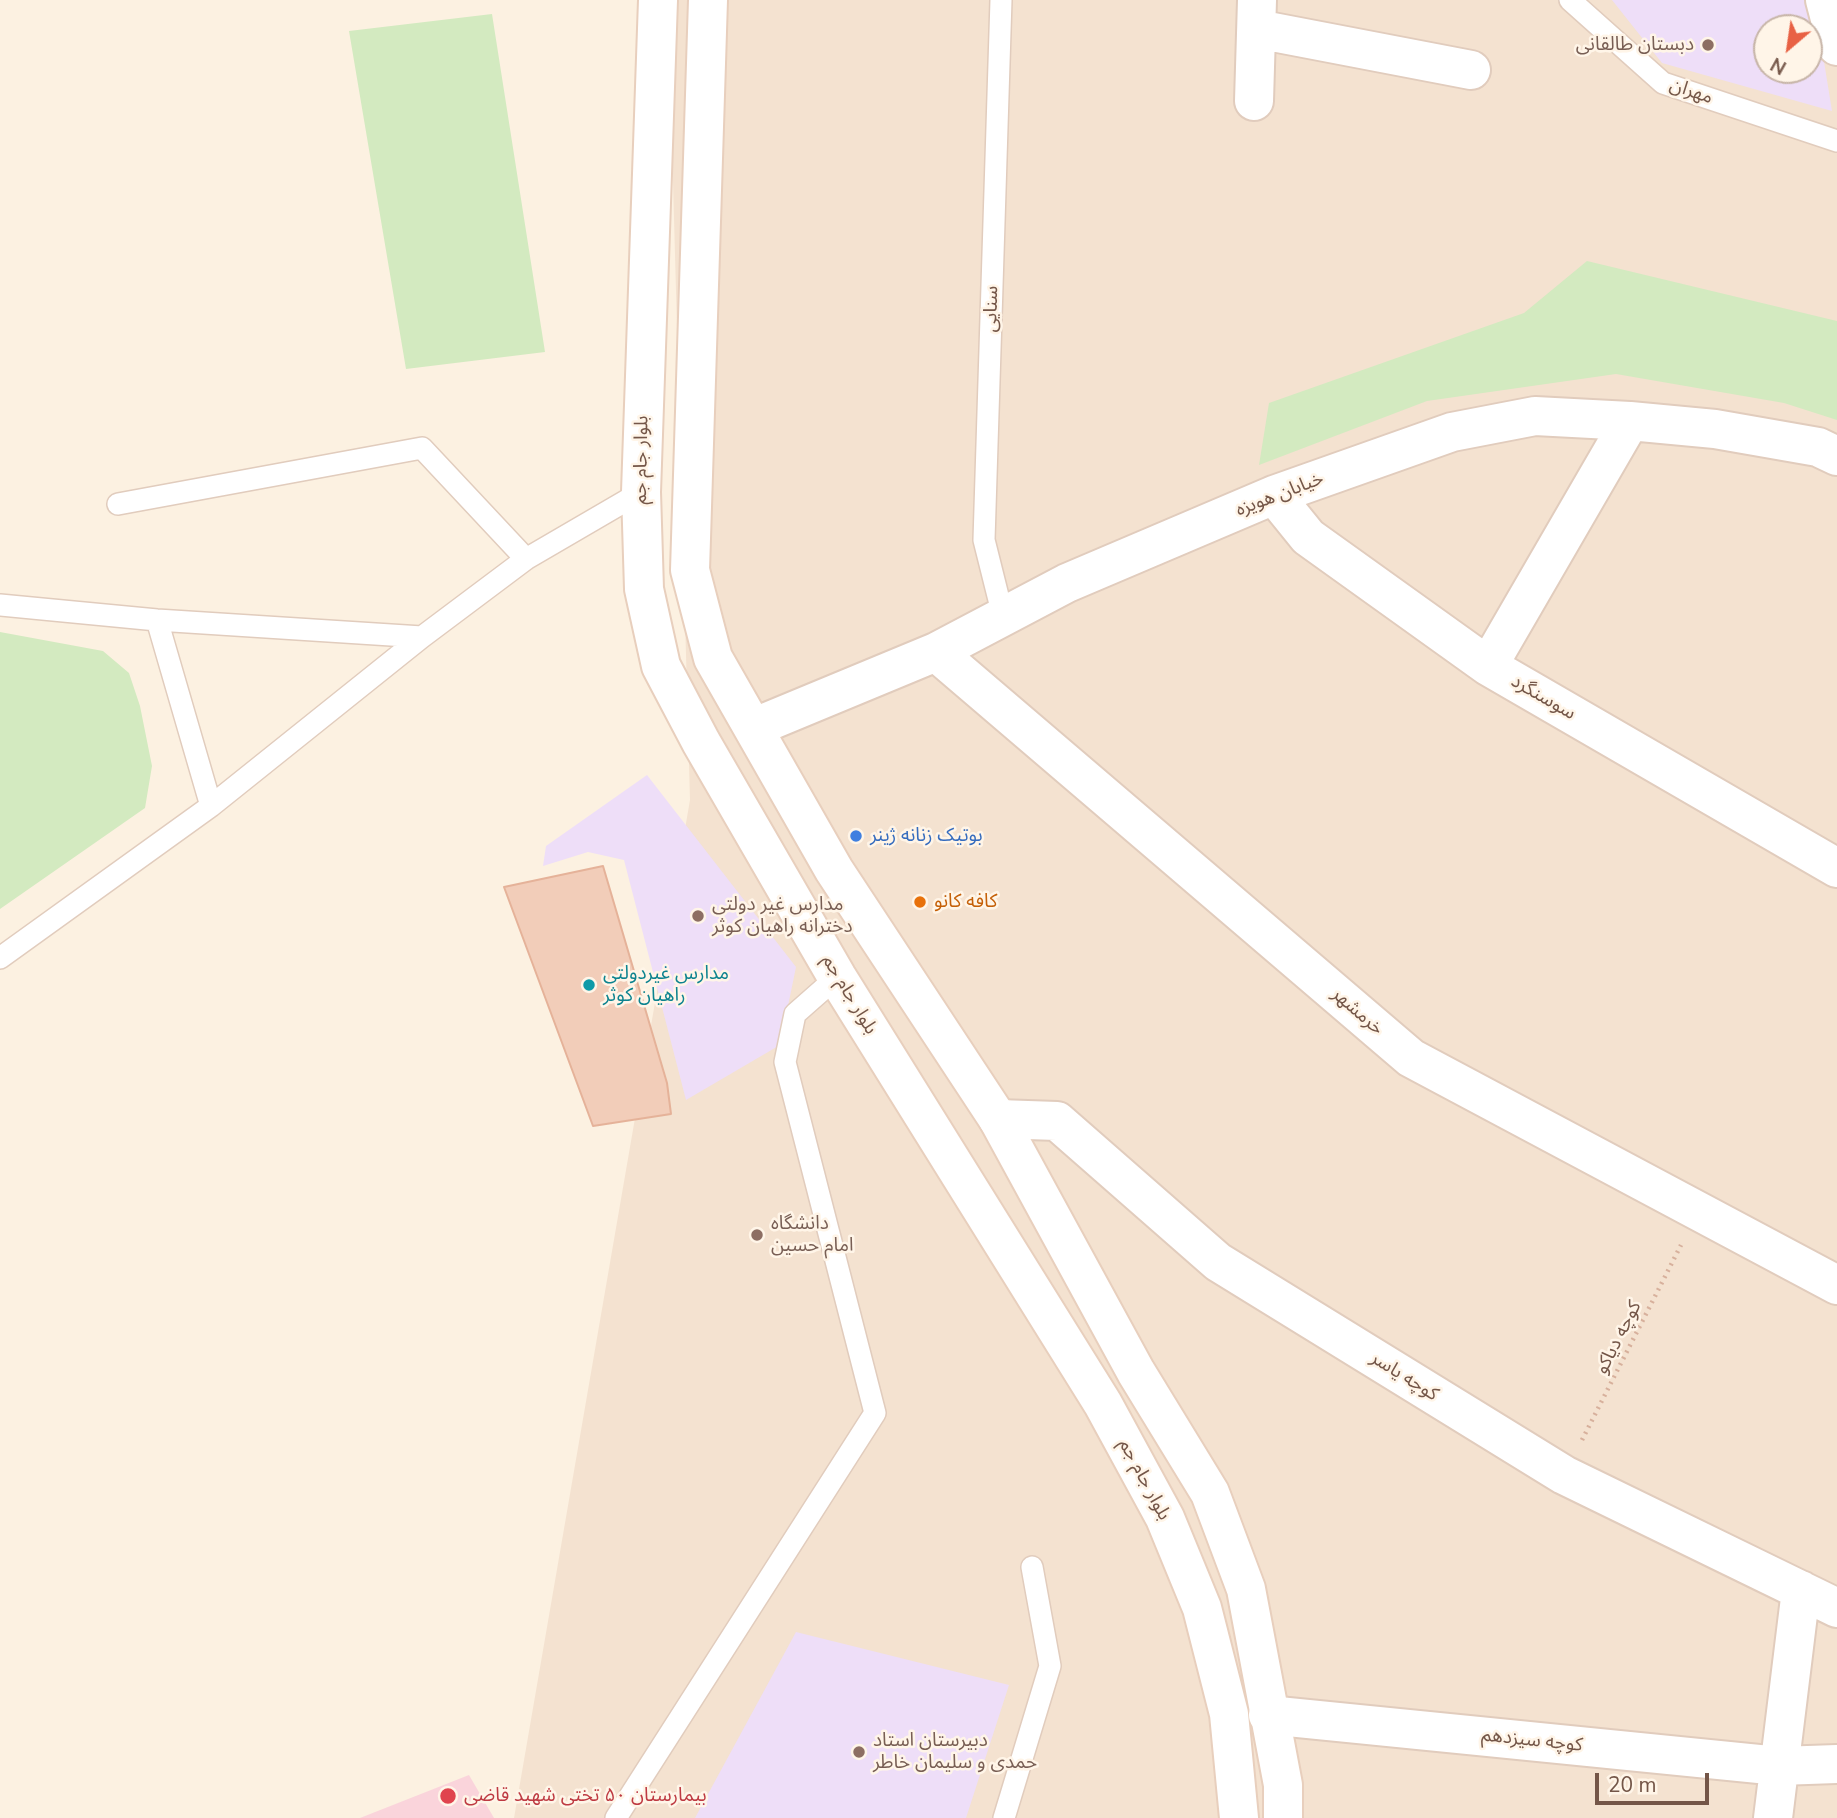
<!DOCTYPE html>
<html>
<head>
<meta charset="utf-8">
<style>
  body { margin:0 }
  #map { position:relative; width:1837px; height:1818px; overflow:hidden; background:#fcf1e1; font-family:"Nunito Sans",sans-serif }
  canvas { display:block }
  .north { position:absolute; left:1753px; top:14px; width:70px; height:70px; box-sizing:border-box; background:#fff5e8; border:2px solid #c7b5a8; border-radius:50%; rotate:209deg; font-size:19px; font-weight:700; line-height:28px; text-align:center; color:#745648 }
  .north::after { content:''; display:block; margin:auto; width:24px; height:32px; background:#e86144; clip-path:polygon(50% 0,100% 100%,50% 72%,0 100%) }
  .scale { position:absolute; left:1595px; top:1773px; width:114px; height:32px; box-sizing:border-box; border:4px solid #745648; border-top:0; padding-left:9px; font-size:21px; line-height:24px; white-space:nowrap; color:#745648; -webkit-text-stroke:5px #fff5e8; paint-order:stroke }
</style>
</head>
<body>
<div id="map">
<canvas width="1837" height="1818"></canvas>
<div class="north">N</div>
<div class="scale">20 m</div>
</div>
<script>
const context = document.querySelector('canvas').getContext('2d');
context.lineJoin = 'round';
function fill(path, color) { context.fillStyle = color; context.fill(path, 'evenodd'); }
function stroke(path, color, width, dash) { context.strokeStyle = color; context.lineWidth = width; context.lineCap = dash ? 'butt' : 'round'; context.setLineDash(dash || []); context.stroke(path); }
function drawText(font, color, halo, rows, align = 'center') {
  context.font = font + ' "Nunito Sans","Noto Sans Arabic",sans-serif'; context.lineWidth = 5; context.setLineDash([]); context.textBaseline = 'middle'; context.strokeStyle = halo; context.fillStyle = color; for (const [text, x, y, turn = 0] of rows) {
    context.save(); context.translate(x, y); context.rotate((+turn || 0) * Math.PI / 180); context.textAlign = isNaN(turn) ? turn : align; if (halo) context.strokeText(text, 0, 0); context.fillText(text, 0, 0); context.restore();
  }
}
fill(new Path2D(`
  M668,0H1837V1818H514L690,800ZM1767,28H1809V70H1767Z`), '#f4e2d0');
fill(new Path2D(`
  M1612,0H1814L1832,111L1662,63ZM1767,28H1809V70H1767Z
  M647,775L796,967L780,1045L686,1100L624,860L588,852L543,866L546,846Z
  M796,1632L1009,1685L966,1818H695Z`), '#eedef8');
fill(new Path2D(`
  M469,1775L494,1818H360Z`), '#fad4db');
fill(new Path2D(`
  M492,14L545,352L406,369L349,31Z
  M1587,261L1837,321V420L1784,403L1616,374L1427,401L1259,465L1269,403L1524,313Z
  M0,632L103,651L129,673L140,706L152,766L145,808L0,909Z`), '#d3eac0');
const building = new Path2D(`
  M603,866L667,1083L671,1114L593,1126L504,887Z`);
fill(building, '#f2cdb9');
stroke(building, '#e5b299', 2);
const lane = new Path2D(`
  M1001,0L984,540L1003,616
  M1570,0L1663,83L1837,141
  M118,504L422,448L526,559
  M0,605L157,620L422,637
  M157,620L211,806
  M0,958L211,806L422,637L526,559L641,492
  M616,1818L875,1413L785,1062L795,1014L837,977
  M1004,1818L1050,1666L1032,1567`);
const street = new Path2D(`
  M1825,0L1837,46
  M1257,29L1471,70
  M1254,101L1257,0
  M1274,495L1308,537L1488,666L1837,868
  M936,652L1411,1058L1837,1285
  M1488,666L1630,421
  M755,727L936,652L1067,583L1274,495L1452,432L1535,416L1630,421L1715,429L1818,447L1837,456
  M998,1119L1057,1121L1218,1262L1564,1475L1837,1608
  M1268,1715L1779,1766L1837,1764
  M1773,1818L1801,1590`);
const secondary = new Path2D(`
  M658,0L641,492L644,589L661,666L701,742L837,977L1103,1404L1165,1518L1202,1608L1229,1714L1239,1818
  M708,0L690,570L713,658L834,870L998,1119L1136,1372L1210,1493L1246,1589L1283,1785V1818`);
stroke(lane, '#e1ccbd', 24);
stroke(street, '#e1ccbd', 42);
stroke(secondary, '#e8cfbd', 42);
stroke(new Path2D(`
  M1582,1440L1681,1245`), '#d7b09c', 4.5, [2, 5]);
stroke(lane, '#fff', 21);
stroke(street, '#fff', 38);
stroke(secondary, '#fff', 38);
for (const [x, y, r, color] of [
  [1708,45,7,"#8d6e63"],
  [856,836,7,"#3f7fe0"],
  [920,902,7,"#e8710a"],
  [698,916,7,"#8d6e63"],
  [589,985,7,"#0f9aa8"],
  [757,1235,7,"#8d6e63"],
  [859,1752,7,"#8d6e63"],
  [448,1796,9,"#e0444e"]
]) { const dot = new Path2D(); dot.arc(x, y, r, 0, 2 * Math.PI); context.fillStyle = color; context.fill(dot); stroke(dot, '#fff5e8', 2.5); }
drawText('19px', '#785e54', '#fff5e8', [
  ["دبستان طالقانی",1694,45,"right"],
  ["مدارس غیر دولتی",712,905],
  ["دخترانه راهیان کوثر",712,927],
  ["دانشگاه",771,1224],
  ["امام حسین",771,1246],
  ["دبیرستان استاد",873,1741],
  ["حمدی و سلیمان خاطر",873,1763]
], 'left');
drawText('19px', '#745648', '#fff5e8', [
  ["مهران",1691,92,19],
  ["سنایی",992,309,-88],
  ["بلوار جام جم",642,460,-89],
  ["خیابان هویزه",1280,495,-21],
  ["سوسنگرد",1543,698,30],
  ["بلوار جام جم",849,995,59],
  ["خرمشهر",1357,1012,41],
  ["کوچه دیاکو",1619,1338,-63],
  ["کوچه یاسر",1404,1377,32],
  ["بلوار جام جم",1144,1480,62],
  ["کوچه سیزدهم",1532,1741,6]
]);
drawText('19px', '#366cbe', '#fff5e8', [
  ["بوتیک زنانه ژینر",870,836]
], 'left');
drawText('19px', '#c56008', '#fff5e8', [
  ["کافه کانو",934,902]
], 'left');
drawText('19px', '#0d838f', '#fff5e8', [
  ["مدارس غیردولتی",603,974],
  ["راهیان کوثر",603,996]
], 'left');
drawText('19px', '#be3a42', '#fff5e8', [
  ["بیمارستان ۵۰ تختی شهید قاضی",464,1796]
], 'left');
</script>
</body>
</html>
